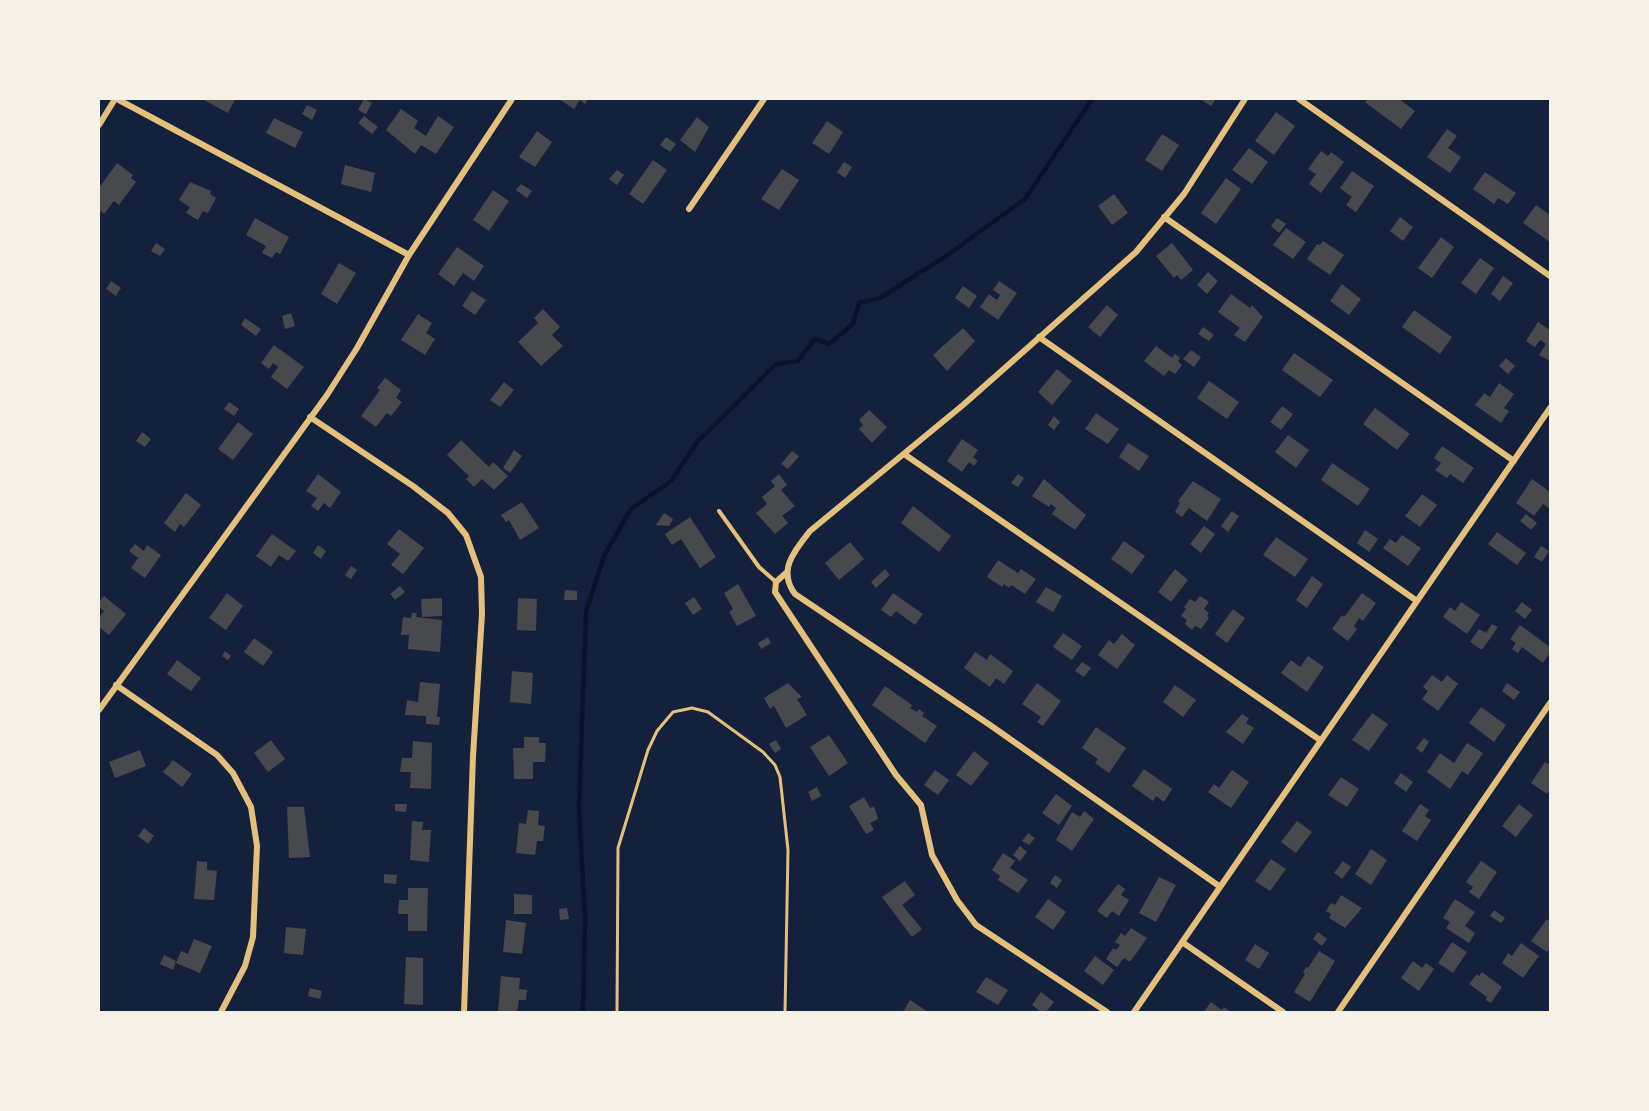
<!DOCTYPE html>
<html>
<head>
<meta charset="utf-8">
<style>
  body { margin:0 }
  #map { position:relative; width:1649px; height:1111px; overflow:hidden; background:#14213d; font-family:"Sofia Sans Condensed",sans-serif }
  canvas { display:block }
  .frame { position:absolute; inset:0; border:100px solid #f6f1e7; pointer-events:none }
</style>
</head>
<body>
<div id="map">
<canvas width="1649" height="1111"></canvas>
<div class="frame"></div>
</div>
<script>
const context = document.querySelector('canvas').getContext('2d');
context.lineJoin = 'round';
function stroke(path, color, width, dash) { context.strokeStyle = color; context.lineWidth = width; context.lineCap = dash ? 'butt' : 'round'; context.setLineDash(dash || []); context.stroke(path); }
function fill(path, color) { context.fillStyle = color; context.fill(path, 'evenodd'); }
stroke(new Path2D(`
  M583,1012L585,919L579,808L586,612L604,556L631,509L671,481L697,442L776,364L798,361L815,339L829,344L853,324L859,303L880,298L946,256L1025,199L1092,99`), '#0b132b', 4.5);
fill(new Path2D(`
  M202,99H235L228,113Z
  M364,99L372,103L366,114L358,110Z
  M559,99H588L585,104L580,100L574,109Z
  M1200,99H1216L1211,106Z
  M1368,99H1399L1415,111L1401,129L1365,102Z
  M307,105L317,110L312,120L302,114Z
  M401,109L418,121L414,128L426,136L438,116L454,127L436,154L421,145L415,154L386,130Z
  M1276,112L1295,126L1274,155L1255,141Z
  M364,116L378,127L372,134L358,123Z
  M697,117L709,127L695,152L680,140Z
  M274,118L303,132L295,148L266,133Z
  M827,121L843,132L829,154L812,143Z
  M1447,129L1457,136L1448,148L1461,157L1450,173L1427,157Z
  M537,131L552,142L535,167L519,157Z
  M1162,134L1179,145L1162,171L1145,160Z
  M666,137L676,144L670,152L660,145Z
  M1249,148L1268,162L1252,184L1232,170Z
  M1321,151L1328,156L1331,152L1344,162L1321,193L1309,184L1316,174L1308,169Z
  M653,160L667,170L643,204L629,194Z
  M844,162L852,167L845,178L837,172Z
  M117,163L133,175L131,178L136,182L119,205L114,201L104,214L99,210V188Z
  M345,165L375,173L371,192L341,184Z
  M782,169L799,180L779,210L761,199Z
  M617,170L624,175L617,185L609,179Z
  M1352,171L1374,186L1356,212L1346,205L1352,197L1340,188Z
  M1485,172L1516,193L1508,204L1498,198L1494,204L1473,189Z
  M1226,178L1241,189L1216,224L1201,213Z
  M190,182L211,191L210,194L216,198L208,213L203,211L198,220L186,213L190,207L179,200Z
  M521,184L532,191L527,198L516,190Z
  M493,190L509,201L489,231L473,220Z
  M1114,194L1128,213L1112,225L1098,206Z
  M1536,205L1550,215V242L1523,223Z
  M1400,217L1413,227L1403,241L1390,231Z
  M255,218L289,237L280,254L276,252L272,258L262,253L266,246L246,235Z
  M1277,218L1286,224L1279,233L1271,226Z
  M1286,228L1306,242L1293,259L1273,245Z
  M1441,237L1454,247L1432,278L1418,268Z
  M1323,241L1344,255L1330,275L1307,259L1317,244L1320,245Z
  M156,243L165,249L160,256L151,251Z
  M1172,243L1193,270L1181,280L1177,275L1174,278L1156,256Z
  M457,247L484,266L474,281L463,273L454,286L438,274Z
  M1480,258L1494,268L1476,294L1461,283Z
  M339,263L356,273L337,304L321,294Z
  M1208,272L1218,281L1207,294L1197,285Z
  M1503,276L1513,283L1500,301L1491,294Z
  M111,281L121,288L116,296L106,289Z
  M999,281L1017,293L998,320L980,307L989,294L997,300L1000,295L993,290Z
  M1342,284L1361,299L1349,315L1330,301Z
  M963,286L977,296L969,308L955,298Z
  M472,291L486,300L475,315L462,306Z
  M1231,294L1250,308L1252,305L1263,317L1245,342L1234,335L1240,328L1218,312Z
  M1107,305L1118,315L1100,337L1088,327Z
  M543,309L560,327L552,335L563,346L541,366L518,342L538,323L534,318Z
  M1414,310L1452,337L1440,354L1402,327Z
  M291,313L295,326L285,329L282,316Z
  M418,314L432,323L426,333L435,339L425,355L401,340Z
  M245,318L261,329L256,336L241,325Z
  M1538,322L1550,330V361L1539,355L1546,344L1540,340L1535,347L1526,341Z
  M1203,327L1214,335L1209,341L1198,334Z
  M963,328L975,341L947,371L933,355Z
  M274,345L304,367L287,389L271,377L278,367L273,363L269,369L261,363Z
  M1156,346L1172,358L1175,354L1180,358L1178,361L1182,365L1175,374L1169,370L1164,376L1144,361Z
  M1191,350L1201,357L1194,367L1183,359Z
  M1294,353L1333,380L1320,397L1282,370Z
  M1506,358L1515,366L1508,374L1499,366Z
  M1057,369L1072,381L1052,405L1038,392Z
  M385,378L401,390L396,398L402,402L391,416L387,413L376,427L361,416L380,390L377,388Z
  M1209,381L1239,402L1227,419L1197,398Z
  M504,382L514,390L500,407L490,400Z
  M1499,383L1514,394L1504,408L1509,411L1501,423L1475,405L1484,393L1490,397Z
  M229,402L239,409L234,416L224,409Z
  M1282,406L1293,414L1281,430L1270,422Z
  M1375,408L1410,434L1397,450L1363,424Z
  M869,410L887,427L872,443L859,429L863,425L859,420Z
  M1096,413L1119,429L1108,444L1085,429Z
  M1054,416L1060,422L1054,430L1048,425Z
  M238,422L253,434L233,460L218,449Z
  M142,432L151,439L145,447L136,441Z
  M1288,435L1309,450L1296,468L1275,452Z
  M962,439L978,450L973,457L978,461L974,466L969,462L962,472L947,461Z
  M461,440L489,467L493,462L508,476L494,490L482,479L474,487L466,479L469,476L447,455Z
  M1128,443L1149,456L1139,471L1119,457Z
  M1442,446L1474,468L1463,483L1450,474L1447,478L1435,470L1441,463L1434,458Z
  M514,450L522,456L510,473L503,468Z
  M792,451L799,456L788,469L781,464Z
  M1332,463L1370,489L1358,506L1321,480Z
  M318,474L341,492L330,508L324,503L318,511L311,506L317,498L306,491Z
  M779,474L787,485L781,490L795,506L782,516L788,523L775,534L756,513L767,504L762,497L775,486L771,481Z
  M1018,474L1024,478L1018,487L1011,483Z
  M1044,479L1086,515L1075,530L1052,514L1056,508L1051,504L1049,507L1032,496Z
  M1532,479L1550,492V509L1543,504L1534,516L1516,503Z
  M1193,481L1221,499L1207,521L1189,508L1182,517L1175,512L1180,503L1178,501Z
  M186,493L201,505L184,527L180,524L175,532L164,523Z
  M1422,494L1437,505L1420,527L1405,516Z
  M522,502L539,528L520,540L509,520L506,522L501,515Z
  M913,506L951,536L939,552L901,523Z
  M1232,511L1239,516L1228,532L1221,526Z
  M664,513L673,519L669,526L656,525Z
  M1526,514L1537,523L1531,530L1520,521Z
  M690,517L716,557L700,568L681,539L672,545L665,534Z
  M1204,526L1215,534L1201,553L1190,544Z
  M399,529L424,548L403,574L391,565L400,554L387,544Z
  M1365,530L1378,539L1369,552L1357,543Z
  M1497,532L1526,553L1517,565L1488,544Z
  M272,534L296,551L288,561L279,555L271,567L256,556Z
  M1402,535L1421,548L1408,566L1383,548L1390,539L1396,543Z
  M1276,537L1308,559L1295,577L1263,555Z
  M1124,541L1145,556L1132,574L1111,559Z
  M850,542L864,559L839,580L825,563Z
  M135,544L144,551L147,545L161,555L145,578L131,568L138,558L129,551Z
  M318,545L326,551L321,559L313,553Z
  M1541,546L1549,551L1542,562L1534,557Z
  M998,560L1018,573L1021,569L1036,579L1025,594L1011,585L1009,588L1004,584L1002,587L987,577Z
  M351,566L357,570L351,579L345,575Z
  M885,569L890,575L876,588L871,582Z
  M1175,569L1188,580L1171,602L1158,592Z
  M1312,576L1323,584L1307,608L1296,600Z
  M738,584L756,616L737,626L729,612L733,609L724,593Z
  M400,586L405,592L395,600L390,594Z
  M1046,587L1062,596L1053,612L1036,602Z
  M565,590L577,591V600H564Z
  M227,593L243,606L226,630L209,618Z
  M893,593L923,614L915,625L896,611L891,617L881,610Z
  M1362,593L1376,603L1363,621L1359,618L1354,626L1357,629L1348,641L1332,629L1342,615L1344,617Z
  M104,596L126,614L109,635L99,627V617L104,611L99,607V602Z
  M1200,596L1209,602L1204,609L1209,613L1207,616L1209,618L1201,629L1195,626L1192,630L1185,624L1187,620L1181,616L1186,609L1184,607L1190,599L1195,602Z
  M694,597L702,609L693,615L685,603Z
  M442,598V616L422,617L421,599Z
  M518,598L537,599L536,631L517,630Z
  M1461,602L1480,615L1467,634L1443,617L1450,607L1455,611Z
  M1522,602L1532,610L1525,619L1515,611Z
  M1233,609L1245,618L1227,643L1215,634Z
  M412,613H417L416,617L442,620L440,652L408,649L409,635H401L403,617L411,618Z
  M1492,624L1498,627L1482,650L1470,642L1479,629L1486,633Z
  M1520,625L1550,647V653L1543,663L1522,647L1518,653L1512,649L1516,643L1510,639Z
  M1063,633L1082,646L1072,660L1053,647Z
  M1122,634L1135,645L1117,669L1098,655L1109,640L1114,644Z
  M768,637L771,643L761,649L758,643Z
  M254,638L273,652L263,666L244,652Z
  M225,651L231,656L228,660L222,656Z
  M975,652L987,660L990,654L1013,671L1004,684L996,678L990,687L964,668Z
  M1308,656L1324,667L1307,692L1281,673L1291,660L1300,667Z
  M177,660L201,678L191,691L167,674Z
  M1082,662L1091,668L1084,677L1075,671Z
  M512,671L533,673L531,704L510,702Z
  M1432,675L1442,682L1447,675L1458,684L1438,711L1422,699L1428,691L1423,687Z
  M420,682L440,684L437,717H440L439,725L426,724V716L405,715L407,700L418,702Z
  M788,683L802,697L797,699L807,715L786,728L774,706L770,709L764,698Z
  M1037,683L1061,701L1043,726L1037,722L1041,717L1022,704Z
  M1507,683L1520,692L1514,700L1502,691Z
  M1175,685L1196,700L1183,717L1163,702Z
  M885,686L912,705L910,708L917,712L919,709L924,713L922,716L937,726L925,743L872,705Z
  M1481,707L1506,725L1494,742L1469,723Z
  M1372,713L1388,724L1369,751L1352,740Z
  M1242,714L1249,718L1246,723L1254,728L1243,744L1226,732Z
  M1096,727L1126,748L1109,773L1095,763L1098,759L1082,748Z
  M829,735L848,763L829,776L810,747Z
  M524,737H539V743H546L545,762H533V779H514L513,748H524Z
  M1424,738L1429,742L1422,753L1416,748Z
  M271,740L285,759L268,772L254,753Z
  M776,740L781,749L775,753L769,744Z
  M413,741L432,743L431,789L410,788L411,772H400L402,758H412Z
  M1467,743L1483,753L1468,775L1462,771L1450,789L1427,772L1440,753L1454,763Z
  M140,750L146,766L115,778L109,762Z
  M974,751L989,763L971,786L956,775Z
  M173,760L192,774L182,787L163,772Z
  M1545,762L1550,765V790L1547,794L1531,783Z
  M1144,769L1172,789L1164,802L1156,796L1153,801L1132,786Z
  M935,770L949,780L938,795L924,785Z
  M1232,770L1249,782L1231,808L1208,792L1214,784L1219,788Z
  M1401,773L1413,782L1406,792L1394,783Z
  M1341,777L1359,789L1347,807L1328,795Z
  M817,787L821,796L812,801L808,792Z
  M1056,794L1072,806L1059,825L1042,813Z
  M864,797L870,808L874,806L878,819L870,823L874,830L866,834L849,806Z
  M395,804H407L406,812L395,811Z
  M1420,804L1429,810L1425,816L1431,820L1417,841L1402,831Z
  M1519,804L1533,815L1516,837L1502,826Z
  M287,807H304L310,857L289,858Z
  M528,810L539,811L538,825L545,826L543,841H537L535,855L516,853L519,823L526,824Z
  M1084,811L1094,819L1072,851L1056,840L1072,812L1080,817Z
  M412,821L423,822L422,830H431L429,862L410,860Z
  M1297,821L1312,832L1296,853L1281,842Z
  M144,828L154,836L148,844L138,836Z
  M1028,833L1035,838L1029,845L1022,841Z
  M1020,846L1027,852L1020,861L1013,855Z
  M1371,849L1387,860L1371,885L1355,874Z
  M1003,853L1015,861L1010,868L1028,880L1018,893L998,880L1000,876L992,870Z
  M1271,859L1286,869L1270,891L1255,881Z
  M197,861L207,862V870L217,871L214,900L194,899Z
  M1343,861L1351,867L1342,879L1334,873Z
  M1481,861L1497,872L1479,899L1469,892L1473,887L1466,882Z
  M384,874L397,875L396,884L384,883Z
  M1055,875L1062,880L1057,888L1050,883Z
  M1159,877L1176,885L1156,922L1139,913Z
  M905,881L915,895L902,905L922,929L912,937L882,897Z
  M1118,884L1125,889L1121,895L1129,900L1119,916L1112,911L1107,918L1097,911Z
  M408,888H428L427,931H408V914H398L399,900H408Z
  M514,894L532,895V914H514Z
  M1341,895L1362,908L1345,928L1329,918L1331,914L1326,911L1331,903L1335,905Z
  M1048,899L1066,912L1053,930L1035,917Z
  M1455,899L1475,912L1465,926L1475,933L1469,943L1446,928L1450,922L1443,918Z
  M567,908L569,919L560,920L559,909Z
  M1494,910L1505,918L1501,923L1490,916Z
  M1547,919L1550,922V948L1547,952L1531,941Z
  M506,920L526,923L522,954L503,952Z
  M286,927L306,929L303,955L284,953Z
  M1131,928L1147,938L1130,962L1124,958L1117,967L1106,959L1113,948L1116,950L1120,945L1115,942L1121,933L1125,936Z
  M1318,932L1327,939L1322,946L1313,939Z
  M194,939L212,946L200,973L176,963L181,951L188,954Z
  M1452,942L1467,952L1453,973L1438,963Z
  M1521,943L1539,956L1523,978L1502,963L1508,953L1512,956Z
  M1255,944L1269,953L1259,969L1245,960Z
  M1319,951L1335,961L1310,1002L1294,992L1305,974L1303,973L1306,967L1308,968Z
  M164,955L176,961L173,970L160,964Z
  M1095,956L1114,970L1103,985L1084,971Z
  M406,957L423,958V1005L404,1004Z
  M1413,961L1422,968L1426,963L1434,969L1419,991L1401,978Z
  M1482,972L1502,987L1491,1003L1486,1000L1487,997L1469,984L1477,974L1479,976Z
  M501,976L520,978L519,989L527,990L526,1000H519L517,1012H498Z
  M986,977L1008,990L998,1005L976,992Z
  M310,988L322,991L320,999L308,996Z
  M1041,992L1054,1002L1046,1012H1041L1032,1005Z
  M910,1000L928,1012H903Z
  M1211,1002L1222,1010L1224,1007L1229,1011L1204,1012Z`), '#48494c');
stroke(new Path2D(`
  M617,1012L618,848L648,750L657,731L673,712L692,708L708,712L763,752L775,765L780,777L788,850L785,1012`), '#e5c07b', 3);
stroke(new Path2D(`
  M719,511L759,567L776,582`), '#e5c07b', 4);
stroke(new Path2D(`
  M117,99L409,255
  M1299,99L1550,276
  M99,125L115,99
  M689,209L764,99
  M1164,217L1514,461
  M1039,337L1417,601
  M310,417L413,486L448,513L466,535L481,577L482,614L473,756L464,1012
  M904,454L1320,740
  M787,572L776,582L775,592L896,775L921,805L932,855L957,900L976,925L1107,1012
  M116,685L217,755L233,773L251,807L257,846L253,937L245,966L221,1012
  M99,710L327,395L357,348L409,255L512,99
  M1219,886L990,725L795,594C777,570 795,550 810,531L963,405L1136,252L1184,194L1245,99
  M1182,942L1283,1012
  M1134,1012L1550,408
  M1338,1012L1550,703`), '#e5c07b', 6);
</script>
</body>
</html>
